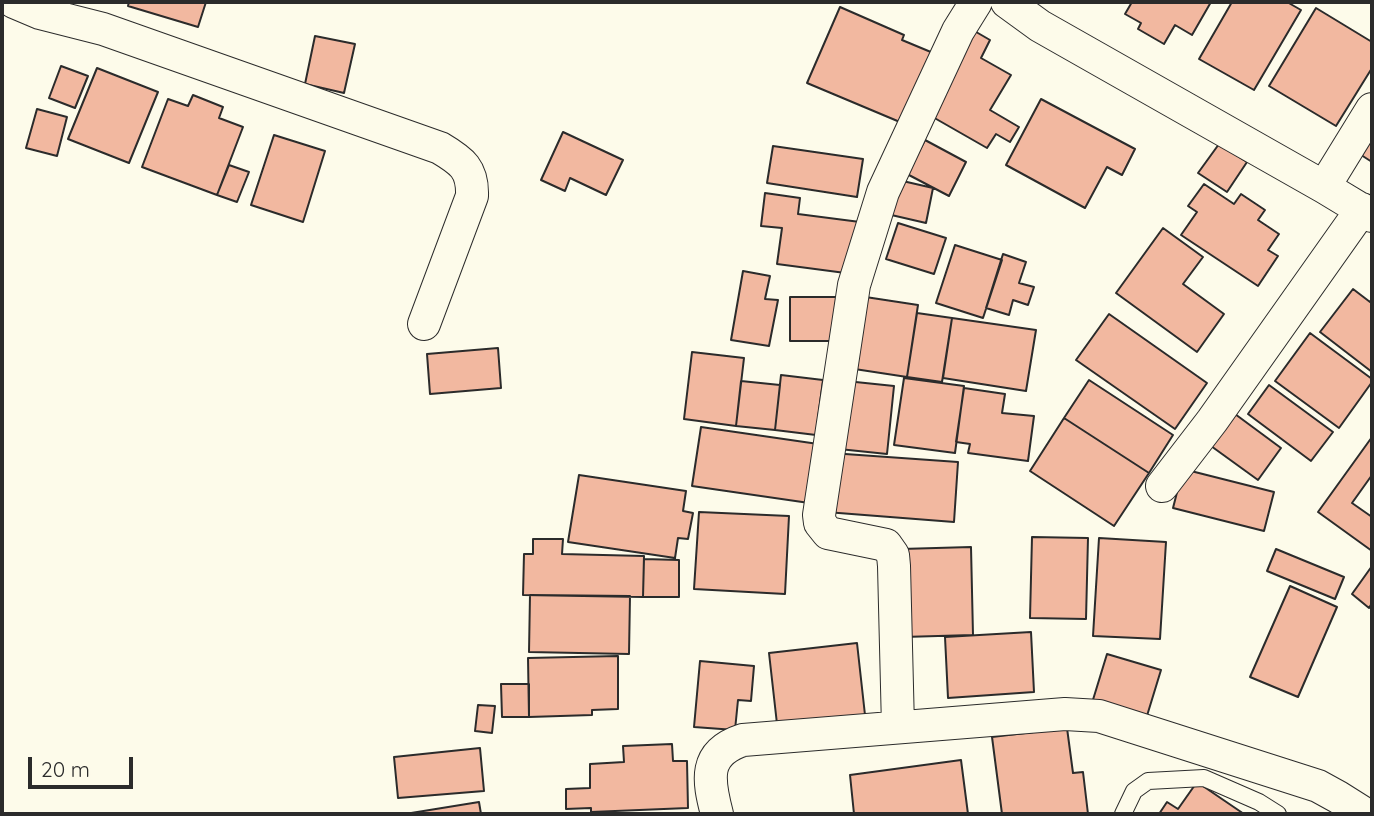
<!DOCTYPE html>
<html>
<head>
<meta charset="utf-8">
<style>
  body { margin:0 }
  #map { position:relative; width:1374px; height:816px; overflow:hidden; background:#fdfbea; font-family:Quicksand,sans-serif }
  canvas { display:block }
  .frame { position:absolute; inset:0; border:4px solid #2b2b2b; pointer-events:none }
  .scale { position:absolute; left:28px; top:757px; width:105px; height:32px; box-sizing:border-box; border:4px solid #2b2b2b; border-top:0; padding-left:9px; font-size:21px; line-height:24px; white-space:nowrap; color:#2b2b2b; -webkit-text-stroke:5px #fdfbea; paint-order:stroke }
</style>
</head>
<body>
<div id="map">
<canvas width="1374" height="816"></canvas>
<div class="frame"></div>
<div class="scale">20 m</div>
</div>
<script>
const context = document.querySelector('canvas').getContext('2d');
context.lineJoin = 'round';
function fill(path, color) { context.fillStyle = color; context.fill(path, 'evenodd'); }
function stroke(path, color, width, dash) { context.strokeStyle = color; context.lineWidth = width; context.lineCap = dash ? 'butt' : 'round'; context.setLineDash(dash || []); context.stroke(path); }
const building = new Path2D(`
  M129,2H206L198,27L128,6Z
  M1132,2H1211L1192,35L1175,25L1164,44L1138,29L1141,23L1125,14Z
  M1232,2H1287L1301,10L1254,90L1199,59Z
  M840,7L904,35L902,40L938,55L907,125L807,83Z
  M1316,8L1372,42V68L1336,126L1269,86Z
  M971,29L990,40L981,58L1011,75L990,110L1019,127L1010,142L996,134L987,148L924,112Z
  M315,36L355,44L344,93L305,84Z
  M61,66L88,76L75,108L49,98Z
  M97,68L158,92L129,163L68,139Z
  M193,95L223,107L219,118L243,127L217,195L142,167L168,99L188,106Z
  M1041,99L1135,149L1122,175L1107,167L1085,208L1006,165Z
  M37,109L67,117L57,156L26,148Z
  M1372,130V162L1358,153Z
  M563,132L623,160L606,195L570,178L565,191L541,180Z
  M274,135L325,151L303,222L251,205Z
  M925,140L966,162L949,196L907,174Z
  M1219,144L1247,162L1227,192L1198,173Z
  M773,146L863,159L857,197L767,183Z
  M229,165L249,172L237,202L217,195Z
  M894,179L933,188L926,223L887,214Z
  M1204,184L1234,204L1241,194L1265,210L1258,220L1279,234L1268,250L1278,256L1258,286L1181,235L1197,212L1188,206Z
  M765,193L800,198L798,214L860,222L853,274L777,264L782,228L761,226Z
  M898,223L946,238L934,274L886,259Z
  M1163,228L1203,257L1183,284L1224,314L1197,352L1116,293Z
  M955,245L1002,260L983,318L936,303Z
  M1003,254L1026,262L1019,283L1034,287L1028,305L1013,300L1009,315L986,308Z
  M743,271L770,276L765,299L778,300L769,346L731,340Z
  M1353,289L1370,302L1372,299V372L1320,332Z
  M859,296L918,305L907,377L848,368Z
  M790,297H843V341H790Z
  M917,313L952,318L942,382L907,377Z
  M1109,314L1207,383L1175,429L1076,360Z
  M952,318L1036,330L1026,391L943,378Z
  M1310,333L1372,379V382L1339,428L1275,381Z
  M498,348L501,388L430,394L427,354Z
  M692,352L744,358L736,426L684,419Z
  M781,375L823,380L816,435L775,430Z
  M904,378L964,386L955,453L894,445Z
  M1089,380L1173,435L1149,473L1064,418Z
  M741,381L780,385L775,430L736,426Z
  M846,381L894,386L887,454L839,449Z
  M1269,385L1333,432L1311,461L1248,414Z
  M964,388L1005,394L1002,413L1034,416L1028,461L968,453L970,444L956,442Z
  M1235,414L1281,448L1258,480L1211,446Z
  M1064,418L1149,473L1114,526L1030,471Z
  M701,427L825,445L816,504L692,486Z
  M1372,437V475L1352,503L1372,517V551L1318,512Z
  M831,453L958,462L954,522L826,512Z
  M1183,469L1274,492L1264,531L1173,508Z
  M579,475L686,491L683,511L693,513L688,539L678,538L675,558L568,542Z
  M699,512L789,516L785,594L694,589Z
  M1032,537L1088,538L1086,619L1030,618Z
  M1099,538L1166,542L1160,639L1093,636Z
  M533,539H563L562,554L644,556L643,597L523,595L524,554H533Z
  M971,547L973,635L903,637L901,549Z
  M1276,549L1344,577L1335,599L1267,571Z
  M644,559L679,560V597H643Z
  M1372,566V603L1369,608L1352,594Z
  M1290,586L1337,607L1298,697L1250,677Z
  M530,595L630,596L629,654L529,652Z
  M1031,632L1034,692L948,698L945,637Z
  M857,643L865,715L777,724L769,653Z
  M1107,654L1161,670L1146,719L1092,703Z
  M618,656V709L592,710V715L529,717L528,658Z
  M700,661L754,666L751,701L738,700L735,730L694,727Z
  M501,684H529V717H502Z
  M478,705L495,706L492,733L475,731Z
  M1067,728L1073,773L1083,772L1088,814H1002L992,737Z
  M672,744L673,761H687L688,808L591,812V808L566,809V789L590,788V764L624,762L623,746Z
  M480,748L484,791L398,798L394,757Z
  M961,760L968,814H854L850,775Z
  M1197,782L1244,814H1159L1167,802L1178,809Z
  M479,802L481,814H405Z`);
fill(building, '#f2b8a0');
stroke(building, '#2b2b2b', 2);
const service = new Path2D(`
  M1123,814L1134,791L1148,781L1204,778L1259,802L1278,814`);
const minor = new Path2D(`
  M14,2L40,13L103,29L440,148C462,161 473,169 472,196L424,324
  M1007,2L1040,26L1324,187L1372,216
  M1324,187L1372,109
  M1162,486L1212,421L1362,209
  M898,727L894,566L893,555L886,545L828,533L820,523L819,515L854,285L883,192L958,31L976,2
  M717,814C708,780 703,753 743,740L1065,714L1099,716L1318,786L1338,797L1365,814`);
stroke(service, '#2b2b2b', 18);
stroke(minor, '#2b2b2b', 34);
stroke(service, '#fdfbea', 16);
stroke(minor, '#fdfbea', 32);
</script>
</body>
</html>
